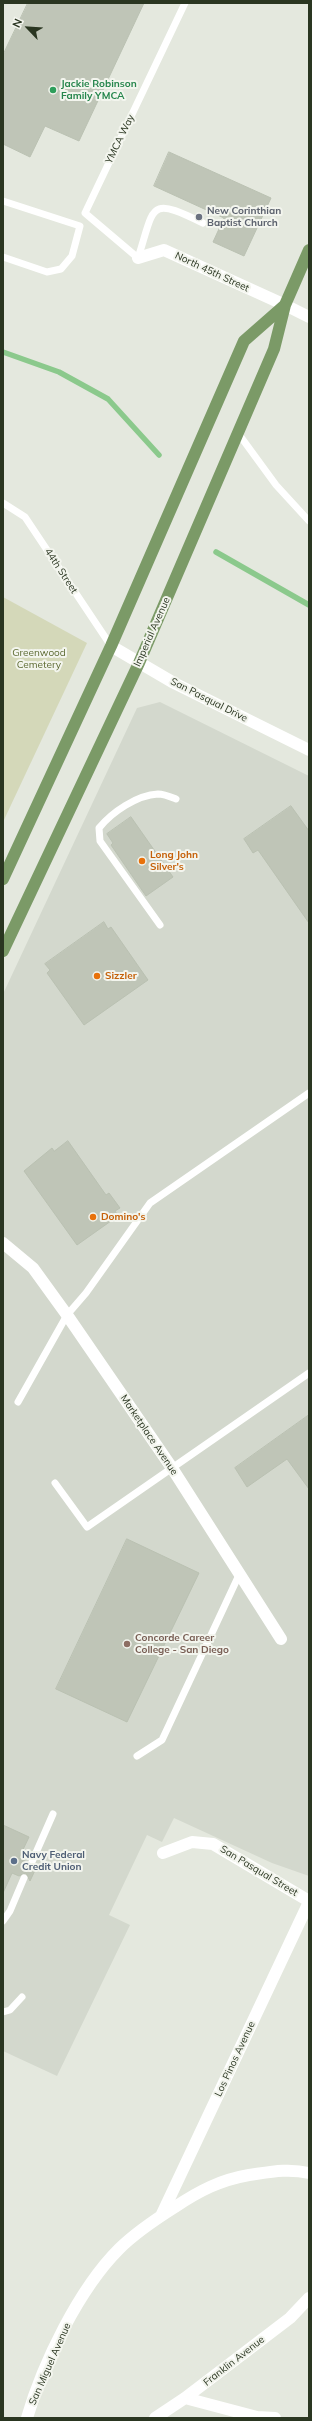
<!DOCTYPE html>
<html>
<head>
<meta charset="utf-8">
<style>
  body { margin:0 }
  #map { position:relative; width:312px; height:2421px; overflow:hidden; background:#e4e8de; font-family:Mulish,sans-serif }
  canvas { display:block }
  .frame { position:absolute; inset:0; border:4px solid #2a3621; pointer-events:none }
  .north { position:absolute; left:8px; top:8px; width:40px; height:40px; -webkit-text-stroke:3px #f3f5ee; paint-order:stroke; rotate:295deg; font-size:11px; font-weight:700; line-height:16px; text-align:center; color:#2a3621 }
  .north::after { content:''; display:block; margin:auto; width:14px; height:18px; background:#2a3621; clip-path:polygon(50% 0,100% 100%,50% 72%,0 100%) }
</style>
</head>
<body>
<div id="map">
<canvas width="312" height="2421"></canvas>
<div class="frame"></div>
<div class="north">N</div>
</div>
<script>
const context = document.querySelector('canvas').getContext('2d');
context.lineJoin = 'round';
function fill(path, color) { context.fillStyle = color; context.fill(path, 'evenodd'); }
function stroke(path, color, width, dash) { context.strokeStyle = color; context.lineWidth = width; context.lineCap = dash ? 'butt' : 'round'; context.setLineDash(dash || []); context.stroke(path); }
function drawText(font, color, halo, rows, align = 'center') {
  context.font = font + ' Mulish,sans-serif'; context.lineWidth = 4; context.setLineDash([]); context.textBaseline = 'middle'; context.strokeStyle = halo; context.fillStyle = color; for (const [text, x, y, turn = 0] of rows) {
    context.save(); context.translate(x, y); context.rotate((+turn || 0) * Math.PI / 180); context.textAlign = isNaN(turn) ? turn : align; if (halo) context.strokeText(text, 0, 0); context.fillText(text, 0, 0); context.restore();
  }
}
fill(new Path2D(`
  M160,702L309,776V1876L272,1863L174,1818L162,1842L147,1835L109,1915L130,1925L57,2076L3,2051V994L137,708Z`), '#d3d8cd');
fill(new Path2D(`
  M3,597L87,643L3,822Z`), '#d4d8b9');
stroke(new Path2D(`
  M3,352L59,372L108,399L159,455
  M216,552L309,605`), '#8bc98c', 5.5);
const building = new Path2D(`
  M28,3H144L79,141L45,126L30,157L3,144V55Z
  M169,152L271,198L244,256L213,242L224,218L154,186Z
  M291,806L309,831V923L258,850L253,853L244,839Z
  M131,817L173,877L146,896L111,845L113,843L107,834Z
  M104,922L108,929L111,927L148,980L84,1025L47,973L50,970L45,964Z
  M68,1141L106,1195L109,1193L120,1208L115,1211L118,1216L77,1245L24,1171L52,1148L54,1151Z
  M309,1415V1489L287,1459L247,1487L235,1468Z
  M127,1539L199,1573L127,1722L56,1689Z
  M3,1825L29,1837L19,1858L27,1862L29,1868L37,1866L30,1881L26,1873L19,1876L12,1873L3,1893Z`);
fill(building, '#bfc5b7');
stroke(building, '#bac1b2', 1);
stroke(new Path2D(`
  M185,3L85,213L138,258C155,205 148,196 203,223
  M3,201L80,226L72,256L61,269L47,272L3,257
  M238,433L276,485L309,521
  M3,503L25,517L111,646
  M160,925L100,841L99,828C112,812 137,795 158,794C164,794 171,797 176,799
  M18,1402L67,1315L86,1293L150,1203L309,1093
  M55,1483L87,1527L309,1373
  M137,1756L162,1740L239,1575
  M31,1864L53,1814
  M3,1921L10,1911L24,1878
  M3,2012L10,2010L22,1997`), '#fff', 7);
stroke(new Path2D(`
  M138,258L164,250L285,305
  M111,646L174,683L309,750
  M3,1243L33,1268L67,1315L172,1468L281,1639
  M163,1853L192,1842L213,1844L309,1901
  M161,2216L309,1902
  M185,2398L257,2417L275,2418
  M27,2418C43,2363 79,2289 119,2249C135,2233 156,2219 175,2207C199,2191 220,2180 249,2175C270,2172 288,2168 309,2173
  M155,2418L185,2398L290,2318L309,2298`), '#fff', 12);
stroke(new Path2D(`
  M285,305L309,317`), '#fff', 12);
stroke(new Path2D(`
  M3,879L111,646L244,341L285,305
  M3,951L139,663L274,349L285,305L309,250`), '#7b9a67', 12);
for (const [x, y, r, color] of [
  [53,90,4,"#2e9e5b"],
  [199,217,4,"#6b7280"],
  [142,861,4,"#e8710a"],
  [97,976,4,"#e8710a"],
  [93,1217,4,"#e8710a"],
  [127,1644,4,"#8d6e63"],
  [14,1861,4,"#5c6f8a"]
]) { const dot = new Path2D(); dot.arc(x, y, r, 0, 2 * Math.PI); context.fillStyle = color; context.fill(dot); stroke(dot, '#f3f5ee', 1.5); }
drawText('bold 10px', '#27864d', '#f3f5ee', [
  ["Jackie Robinson",61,84],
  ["Family YMCA",61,96]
], 'left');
drawText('10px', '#2a3621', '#f3f5ee', [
  ["YMCA Way",120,139,-64],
  ["North 45th Street",212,272,25],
  ["44th Street",61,571,57],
  ["Imperial Avenue",152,632,-66],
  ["San Pasqual Drive",209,700,27],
  ["Marketplace Avenue",149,1435,56],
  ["San Pasqual Street",259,1871,31],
  ["Los Pinos Avenue",235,2059,-65],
  ["Franklin Avenue",234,2361,-38],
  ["San Miguel Avenue",50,2364,-66]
]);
drawText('bold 10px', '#5b616d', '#f3f5ee', [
  ["New Corinthian",207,211],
  ["Baptist Church",207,223]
], 'left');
drawText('10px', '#5b6930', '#f3f5ee', [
  ["Greenwood",39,653],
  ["Cemetery",39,665]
]);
drawText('bold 10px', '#c56008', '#f3f5ee', [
  ["Long John",150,855],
  ["Silver's",150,867],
  ["Sizzler",105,976],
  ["Domino's",101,1217]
], 'left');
drawText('bold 10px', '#785e54', '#f3f5ee', [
  ["Concorde Career",135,1638],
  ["College - San Diego",135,1650]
], 'left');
drawText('bold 10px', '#4e5e75', '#f3f5ee', [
  ["Navy Federal",22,1855],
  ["Credit Union",22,1867]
], 'left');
</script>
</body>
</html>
